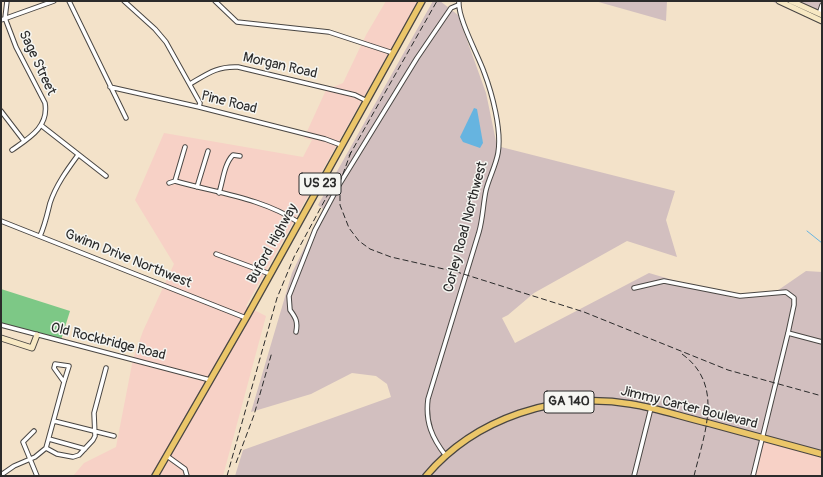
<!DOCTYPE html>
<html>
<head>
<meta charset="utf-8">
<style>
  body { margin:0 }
  #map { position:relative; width:823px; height:477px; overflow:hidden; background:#f3e2c9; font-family:Pangolin,sans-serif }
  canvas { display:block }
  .frame { position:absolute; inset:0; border:2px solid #2b2b2b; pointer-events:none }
</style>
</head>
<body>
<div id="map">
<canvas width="823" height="477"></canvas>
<div class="frame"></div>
</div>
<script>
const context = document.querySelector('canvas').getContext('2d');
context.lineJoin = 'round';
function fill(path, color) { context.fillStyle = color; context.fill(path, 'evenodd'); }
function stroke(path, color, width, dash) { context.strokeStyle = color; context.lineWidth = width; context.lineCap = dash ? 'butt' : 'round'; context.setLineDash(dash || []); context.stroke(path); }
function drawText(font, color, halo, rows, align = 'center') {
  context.font = font + ' Pangolin,sans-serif'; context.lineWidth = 3; context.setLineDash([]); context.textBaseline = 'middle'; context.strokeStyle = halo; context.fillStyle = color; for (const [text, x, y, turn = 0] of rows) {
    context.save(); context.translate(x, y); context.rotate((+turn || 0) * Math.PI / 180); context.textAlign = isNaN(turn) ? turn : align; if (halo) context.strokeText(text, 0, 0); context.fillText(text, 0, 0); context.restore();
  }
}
fill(new Path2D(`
  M386,1H418L246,306L266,316L223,476H73L84,463L116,447L133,359L143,331L174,264L135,200L164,133L303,157L312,140L304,138L326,90L343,83L366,35Z
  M765,435L822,453V476H755Z`), '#f7d1c6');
fill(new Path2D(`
  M433,1H440L458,15L486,93L497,146L675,191L666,220L677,257L627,241L534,293L508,315L502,318L515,343L649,273L734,298L774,293L806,271L822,272V453L765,436L755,476H235L243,450L391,397L387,384L376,376L352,373L311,394L251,412L292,273L323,209L318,205Z
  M595,1H667L666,21Z
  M770,1H822L821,24L771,1Z`), '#d2bfbf');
fill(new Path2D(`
  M1,289L70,311L61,340L1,324Z`), '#7dc886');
fill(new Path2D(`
  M474,108L477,109L483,143L480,148L463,142L460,137Z`), '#66b4e0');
stroke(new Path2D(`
  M807,231L822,243`), '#66b4e0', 1);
const street = new Path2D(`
  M7,1L5,18L16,47L45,103C49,127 29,138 12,150
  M69,1L126,118
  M124,1L155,29L166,42L200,103L199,107
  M215,1L237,22L329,32L393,53
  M822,5L820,11L822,14
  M1,20L54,1
  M190,84C207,74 217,66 238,67L355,95L367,101
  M110,87L199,107L325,139L341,145
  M1,111L24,141
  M42,126L106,176
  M175,181C217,193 262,198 298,222
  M169,183L175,181L185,147
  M197,187L208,151
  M219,193C223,181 224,164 233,155L240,156
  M1,221L246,318
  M40,236C45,225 47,215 50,203C56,185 67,170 78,155
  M216,254L270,274
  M634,288L664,281L740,296L786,292L794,298V305L788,333L753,476
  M1,325L210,380
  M296,332C298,322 296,318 290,310L289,296L315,230L339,185L417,58L451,8L458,5
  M788,333L822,342
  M54,421L114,436
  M34,431L23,442L37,476
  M49,439L85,449
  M46,448L57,454L73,457L79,455L93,440L95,436L94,413L106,368
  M167,456L185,469L187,476
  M446,456C432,438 425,422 428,399L479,232C483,218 483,204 486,190C489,178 496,165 498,153C502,130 492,93 484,72C478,55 457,17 459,1
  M1,475L14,466L35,457L46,448L64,382L54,368L55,364L69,366L64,382
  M634,476L651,408`);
const secondary = new Path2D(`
  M779,1L822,21
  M791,1L822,15
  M1,338L32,348L37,335`);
const primary = new Path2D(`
  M155,476L246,318L422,1
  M426,476C475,418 557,391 631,404C657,408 682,417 708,423C746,433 784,444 822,454`);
stroke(street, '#494643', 5.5);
stroke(secondary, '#494643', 7);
stroke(primary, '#494643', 8);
stroke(street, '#fff', 3.5);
stroke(secondary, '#f7e8c3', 5);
stroke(primary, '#ebc669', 5.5);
stroke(new Path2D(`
  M351,152L340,182V205L349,228L359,241L370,249L391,257L457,272L584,312L728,370L822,396
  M349,156L437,1
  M682,354C725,385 704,434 694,476
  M236,463L254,415L272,352
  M227,476L277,298L294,257L339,174`), '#2b2b2b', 1, [6, 3]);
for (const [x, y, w] of [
  [320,184,42],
  [569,402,50]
]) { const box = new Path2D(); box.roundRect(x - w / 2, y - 11, w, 22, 3); context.fillStyle = '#f6f6f2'; context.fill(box); stroke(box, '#2b2b2b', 1); }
drawText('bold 13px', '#2b2b2b', null, [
  ["US 23",320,184],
  ["GA 140",569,402]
]);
drawText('14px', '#2b2b2b', '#f6f6f2', [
  ["Sage Street",37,63,65],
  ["Morgan Road",280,66,13],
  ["Pine Road",229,103,14],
  ["Corley Road Northwest",466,227,-75],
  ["Buford Highway",273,244,-61],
  ["Gwinn Drive Northwest",128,259,22],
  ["Old Rockbridge Road",108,342,14],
  ["Jimmy Carter Boulevard",689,408,14]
]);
</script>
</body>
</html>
